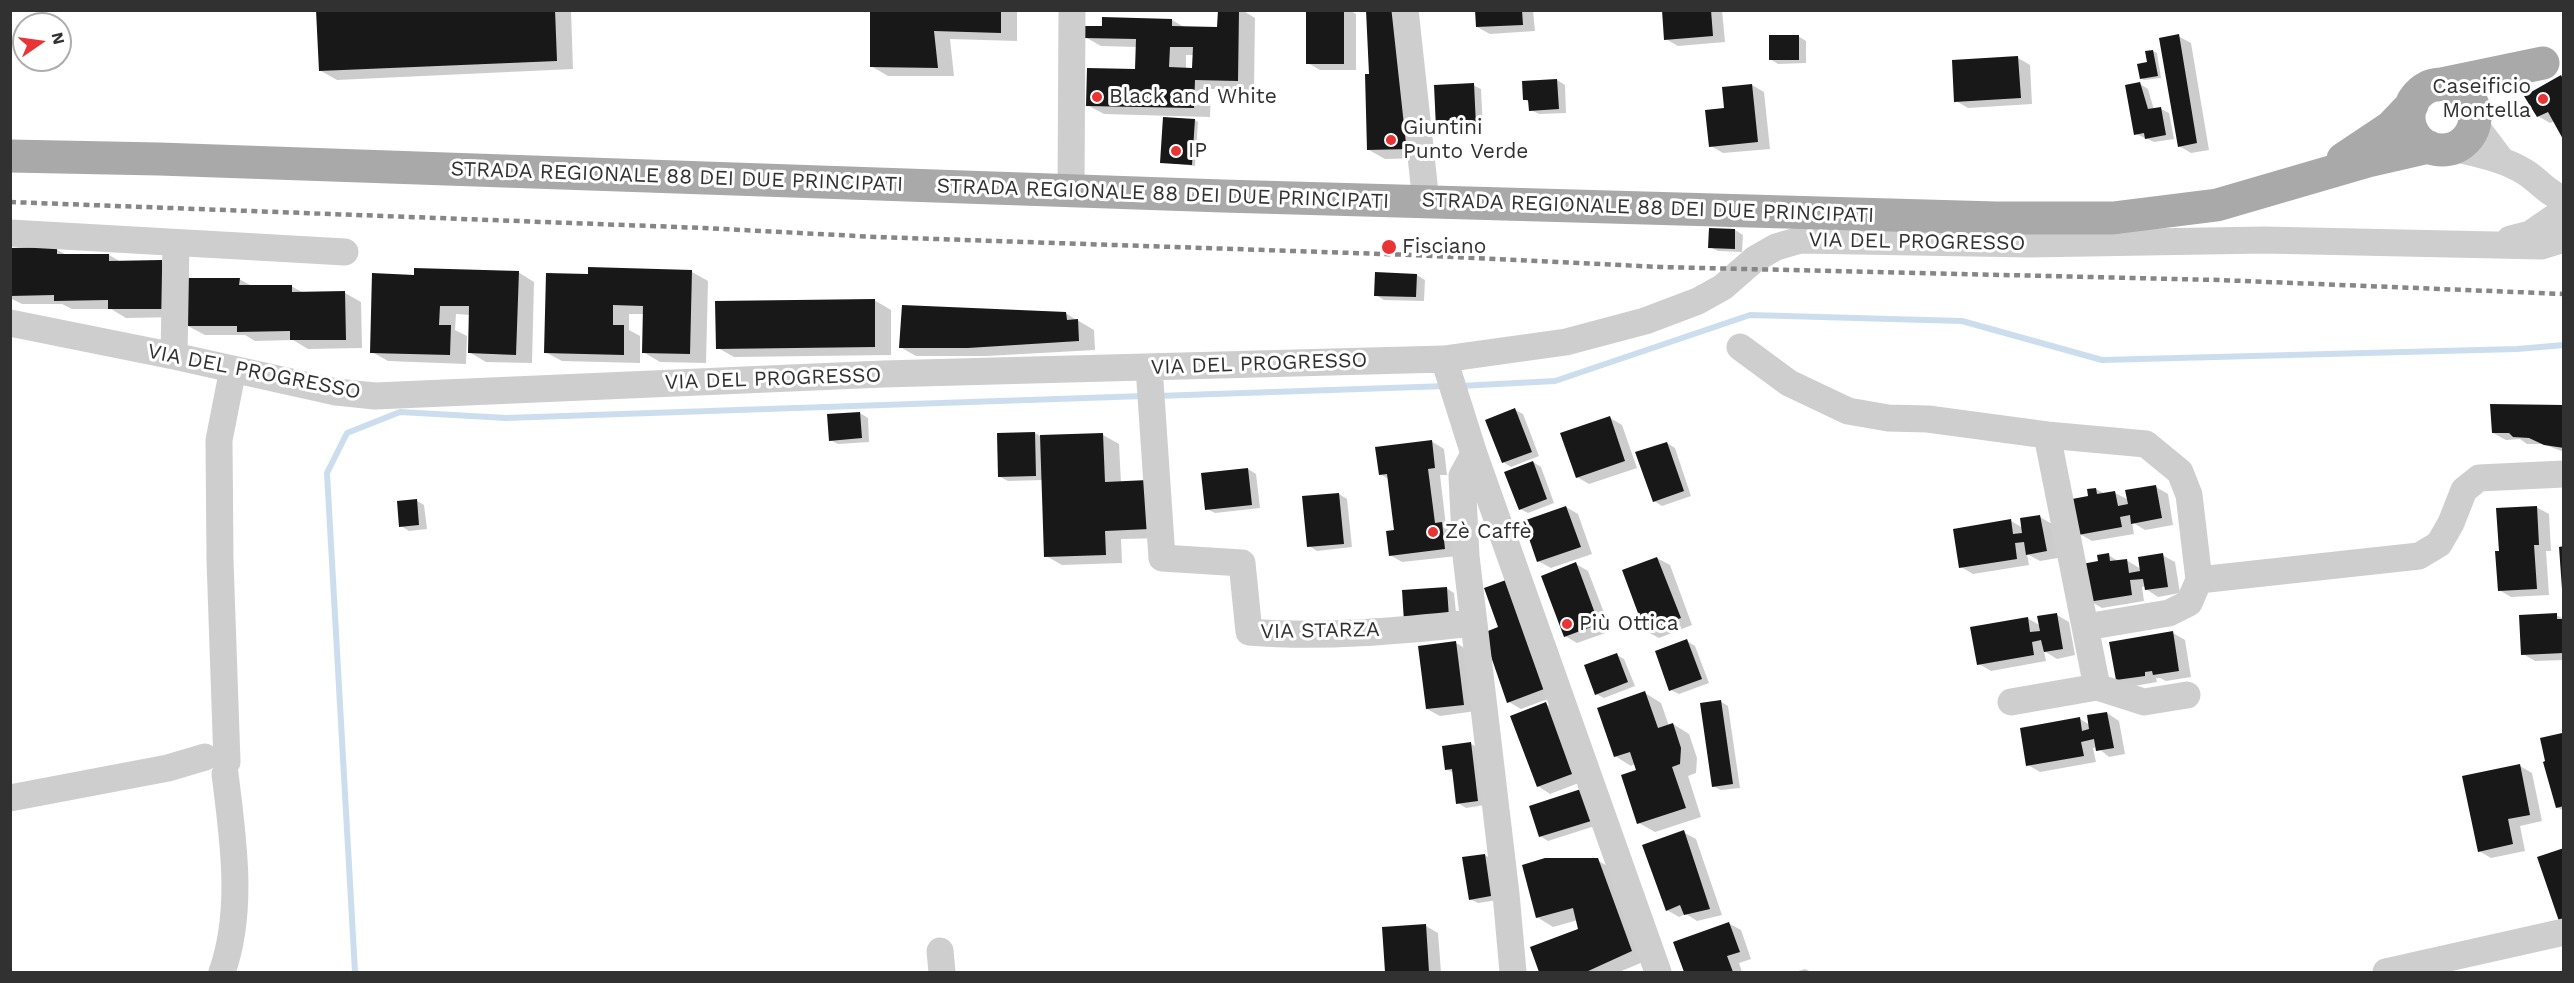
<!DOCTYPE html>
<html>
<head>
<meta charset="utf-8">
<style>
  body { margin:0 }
  #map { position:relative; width:2574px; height:983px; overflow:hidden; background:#fff; font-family:"Work Sans",sans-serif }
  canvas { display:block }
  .frame { position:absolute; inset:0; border:12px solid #313131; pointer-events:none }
  .north { position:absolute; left:12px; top:12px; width:60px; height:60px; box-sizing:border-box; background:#fff; border:2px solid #adadad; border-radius:50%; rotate:77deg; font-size:16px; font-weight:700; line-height:24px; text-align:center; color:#313131 }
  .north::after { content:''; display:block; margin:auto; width:21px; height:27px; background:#e93334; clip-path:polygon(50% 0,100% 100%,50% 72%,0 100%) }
</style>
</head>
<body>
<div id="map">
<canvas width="2574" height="983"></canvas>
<div class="frame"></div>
<div class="north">N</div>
</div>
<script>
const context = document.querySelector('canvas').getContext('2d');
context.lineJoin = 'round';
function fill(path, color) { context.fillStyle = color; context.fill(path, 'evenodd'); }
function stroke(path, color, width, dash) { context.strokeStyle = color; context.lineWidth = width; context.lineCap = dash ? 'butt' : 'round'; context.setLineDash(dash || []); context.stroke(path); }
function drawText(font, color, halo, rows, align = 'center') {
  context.font = font + ' "Work Sans",sans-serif'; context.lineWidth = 6; context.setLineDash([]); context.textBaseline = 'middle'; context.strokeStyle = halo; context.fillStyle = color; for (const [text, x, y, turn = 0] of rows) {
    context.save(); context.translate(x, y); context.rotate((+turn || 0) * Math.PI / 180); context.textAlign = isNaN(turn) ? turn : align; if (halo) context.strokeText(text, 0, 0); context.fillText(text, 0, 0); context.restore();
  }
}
fill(new Path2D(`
  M318,10H571L573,69L337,80L321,71Z
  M872,10H1017V41L950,39L954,76H888L871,66Z
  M1219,10H1242L1255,18L1254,90L1211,89L1210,117L1104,114L1087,105L1136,70L1137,47L1101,46L1085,37L1103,28L1172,20L1184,27L1219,28ZM1186,55H1194V70H1186Z
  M1307,10H1349L1356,14V70H1320L1308,63Z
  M1476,10H1533L1535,31L1490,34L1477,27Z
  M1663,10H1722L1725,42L1678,46L1666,39Z
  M1798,36L1806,41V63L1778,64L1770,59Z
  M2178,36L2191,43L2209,150L2191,153L2179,146Z
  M2153,51L2157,53L2161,78L2144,80L2141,78Z
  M2018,58L2030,65L2032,104L1968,108L1956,101Z
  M1366,76L1425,158L1385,159L1369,150Z
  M2561,77L2564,79V138L2555,121L2550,123L2538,116Z
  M1557,80L1565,85L1566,113L1539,114L1531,110L1530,103L1524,99Z
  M2140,84L2148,89L2154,110L2161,109L2169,113L2174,139L2154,142L2136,134Z
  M1473,85L1481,89L1483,130L1445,132L1437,127Z
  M1752,85L1764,92L1770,149L1723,153L1711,146L1726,109Z
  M1195,120L1198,122L1195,166L1162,162Z
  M1735,230L1743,235L1742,252L1718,251L1710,247Z
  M10,249H56L68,256L109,255L121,262H162L178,271L179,317L126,318L111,309H72L62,304H22L10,298Z
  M518,272L534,282L532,363L486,362L469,352L470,315L456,314L455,330L467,336L466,364L388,361L372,352L415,276Z
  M692,272L708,281L706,363L660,362L643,352L644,314H629V330L640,336V363L562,361L545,352L589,276Z
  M1417,275L1425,280L1424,301L1384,300L1376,295Z
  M239,279L252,286H291L304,293H345L361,302L362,348L308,349L293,340L255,341L245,335H205L188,326Z
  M874,300L891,310V355L734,357L718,348Z
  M1065,313L1094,330L1095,350L986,356H916L900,347Z
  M2564,407V452L2543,444H2527L2520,439L2506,440L2493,433Z
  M1515,410L1523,414L1539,456L1511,467L1503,462Z
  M860,413L868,418L869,442L838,444L830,440Z
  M1610,418L1622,425L1637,468L1589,484L1577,477Z
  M1035,433L1040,436L1103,435L1119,444L1121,483L1166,538L1121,539L1122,563L1062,565L1046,556L1043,480L1008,481L1000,477Z
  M1431,441L1444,449L1447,475H1440L1446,526L1454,530L1457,556L1402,562L1390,555L1395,532L1389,479L1380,474Z
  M1667,443L1675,448L1691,496L1662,506L1654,501Z
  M1533,462L1541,467L1554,503L1528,513L1520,509Z
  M1248,469L1256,474L1260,508L1215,513L1207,509Z
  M2156,487L2168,494L2173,525L2145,530L2132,522L2134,534L2092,541L2080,534L2090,497L2096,489L2105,494L2115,493L2129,500Z
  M1339,494L1347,499L1352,547L1317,551L1309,546Z
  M417,501L424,505L427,529L409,531L401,526Z
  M1566,507L1578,514L1592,554L1551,568L1538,561Z
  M2536,507L2549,514L2551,551H2546L2549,595L2511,597L2499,590L2500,552Z
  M2040,517L2052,524L2058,558L2040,561L2027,554L2029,565L1973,574L1961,567L2011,521L2023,528Z
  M2108,555L2120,562L2126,560L2141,569L2162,555L2175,562L2180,593L2158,597L2146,589L2145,586L2142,587L2144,601L2102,608L2090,601Z
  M1657,558L1670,565L1692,625L1659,638L1646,631Z
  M1576,564L1588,571L1611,631L1577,643L1565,636Z
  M1446,588L1454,593L1457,622L1413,626Z
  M2057,615L2069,622L2075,655L2057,659L2044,651L2046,661L1991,671L1979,664L2027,618L2041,626Z
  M2556,615L2564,619V660L2535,661L2523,654Z
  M1500,628L1556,696L1521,709L1509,702Z
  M2173,633L2185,640L2191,677L2166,681L2160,678H2156L2157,682L2129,687L2117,680Z
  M1687,641L1695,646L1709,683L1679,694L1671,690Z
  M1456,643L1468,650L1476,711L1440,716L1427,709Z
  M1617,655L1624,659L1635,686L1604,698L1596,694Z
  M1645,693L1661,703L1669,726L1673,724L1689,734L1697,758L1696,773L1688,776L1701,817L1655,832L1639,823L1638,771L1635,764L1631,766L1615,756Z
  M1720,701L1728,706L1740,788L1721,790L1713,786Z
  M1546,704L1558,711L1584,781L1550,794L1538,786Z
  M2107,713L2119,721L2125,754L2109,757L2097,747L2093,748L2096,762L2040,772L2028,765L2080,719L2090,725Z
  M2562,734L2564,735V811L2557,807L2544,763Z
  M1471,744L1479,748L1485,805L1466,808L1458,803L1454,773L1446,769Z
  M2520,766L2532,773L2542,821L2520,826L2525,851L2491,858L2479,851Z
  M1581,791L1598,825L1548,841L1540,836Z
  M1683,832L1696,839L1722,915L1697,921L1686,914L1679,917L1667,910Z
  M1485,855L1493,860L1498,900L1478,903L1470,899Z
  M1597,860L1614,870L1648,960L1619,972H1540L1532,947L1580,930L1578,920L1553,927L1537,917Z
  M1728,923L1741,930L1751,959L1739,963L1742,972H1686L1675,943Z
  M1426,926L1438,933L1441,972H1387L1384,929Z
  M1805,969L1811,972H1795Z`), '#0003');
stroke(new Path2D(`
  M1460,386L1555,381L1750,315L1962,321L2102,360L2517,349L2564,345
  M1157,396L1447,386
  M355,972L327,473L347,433L400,412L506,418L1144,396`), '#ccdeee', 6);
fill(new Path2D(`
  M316,10H555L557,61L319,71Z
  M870,10H1001V33L934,31L938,68L870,67Z
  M1218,10H1239L1238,81L1195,80L1194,108L1086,106L1087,68L1135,69L1136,39L1083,38V26H1102V17L1172,19V26L1217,27ZM1170,47H1193L1192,68L1169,67Z
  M1306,10H1344V64H1306Z
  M1366,10H1399L1409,149L1367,150L1365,74H1369Z
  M1475,10H1522L1523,25L1476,27Z
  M1662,10H1711L1713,36L1664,40Z
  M2179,34L2197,143L2178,147L2159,38Z
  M1769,35H1799V60H1769Z
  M2153,50L2158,76L2140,79L2137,64L2147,62L2145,51Z
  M2018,56L2021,98L1954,102L1952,60Z
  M2561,75L2564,81V141L2548,112L2537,117L2524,96Z
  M1557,79L1559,109L1529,111L1528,100H1523L1522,81Z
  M2140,82L2148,109L2161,107L2166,135L2145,139L2144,133L2134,135L2125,85Z
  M1474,83L1476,126L1436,128L1434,85Z
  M1752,84L1758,142L1709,147L1705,110L1724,108L1722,87Z
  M1163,117L1195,119L1192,165L1160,163Z
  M1709,228L1735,229V249L1708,248Z
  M57,247V254H109V261L162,260L163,309H108V300L54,301V295L10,296V248Z
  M588,267L692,270L690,354L642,353L643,306L613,305V325H624V355L544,353L546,273L588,274Z
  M414,268L519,271L516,355L468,353L469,306H440L439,325H451L450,355L370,353L372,273L414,275Z
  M1375,272L1417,274L1416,297L1374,296Z
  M186,278H240L239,285H292V292L345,291L346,340H290V331L237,332V326H187Z
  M875,299V347L716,349L715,301Z
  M902,305L1066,312L1067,320L1078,319L1079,341L968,348H899Z
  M2490,404L2564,405V448L2544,445L2529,438L2513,437L2509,433H2492Z
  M1515,408L1532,452L1502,463L1485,420Z
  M860,412L862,438L829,441L827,414Z
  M1610,416L1625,461L1576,478L1560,433Z
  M1035,432L1036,476L998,477L997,433Z
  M1103,433L1105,482L1148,480L1150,529L1105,531L1106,555L1044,557L1040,435Z
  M1432,440L1435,468L1428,469L1435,523L1442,522L1445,549L1389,556L1386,531L1394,530L1387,474L1379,475L1375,447Z
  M1667,442L1684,491L1653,502L1635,452Z
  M1533,461L1547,499L1519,510L1504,472Z
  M1248,468L1252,505L1205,510L1201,473Z
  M2156,485L2162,518L2131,524L2130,515L2120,517L2122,527L2078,535L2072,499L2088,496L2087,489L2096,488L2097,494L2115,491L2118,506L2128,504L2125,490Z
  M1339,493L1344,544L1307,547L1302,496Z
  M417,499L419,525L399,527L397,501Z
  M1566,506L1581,547L1537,562L1523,521Z
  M2537,506L2539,545H2534L2537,589L2498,591L2495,551H2499L2496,508Z
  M2040,515L2047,551L2026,555L2024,542L2015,543L2017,559L1959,568L1953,529L2011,519L2013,534L2022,533L2020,518Z
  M2564,546V589H2562L2559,547Z
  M2109,553L2110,561L2127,559L2129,573L2140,571L2138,557L2163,553L2168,587L2145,590L2143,579L2130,580L2132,595L2088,602L2082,564L2098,561L2097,555Z
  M1657,557L1681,618L1645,632L1622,570Z
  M1576,562L1599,624L1564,637L1541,576Z
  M1506,580L1544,689L1507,703L1483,633L1498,627L1484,588Z
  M1447,587L1449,618L1404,622L1402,590Z
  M2057,613L2063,649L2044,652L2041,640L2032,642L2034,655L1977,665L1970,627L2028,617L2030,632L2040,631L2037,616Z
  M2557,613V619H2564V653L2521,655L2519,615Z
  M2173,631L2179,671L2153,675L2152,671L2145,672V676L2116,680L2109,642Z
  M1687,639L1702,679L1669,691L1655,651Z
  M1456,641L1464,705L1426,709L1418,646Z
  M1617,653L1628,682L1595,695L1584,665Z
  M1645,691L1658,728L1673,723L1681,748L1680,764L1672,767L1686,808L1637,824L1621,775L1636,770L1630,752L1614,757L1597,708Z
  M1721,700L1733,784L1712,787L1700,703Z
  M1546,702L1572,774L1537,787L1510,716Z
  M2107,712L2114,748L2096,751L2094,739L2081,742L2084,756L2026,766L2020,728L2080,717L2082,731L2089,729L2087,715Z
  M2562,733L2564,806L2556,808L2543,762L2545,761L2540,738Z
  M1471,742L1478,801L1456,804L1452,769L1445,770L1442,746Z
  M2520,764L2530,815L2508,819L2513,844L2478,852L2462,776Z
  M1581,789L1591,821L1539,837L1529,806Z
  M1684,830L1710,909L1684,915L1680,905L1666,911L1642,845Z
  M2564,848V923L2560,924L2537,857Z
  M1485,854L1491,896L1469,900L1462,857Z
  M1545,858H1598L1632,951L1586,972H1539L1530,947L1578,929L1573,908L1536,918L1522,865Z
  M1729,922L1740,952L1727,956L1733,972H1684L1673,942Z
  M1426,924L1429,972H1385L1382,927Z`), '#181818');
stroke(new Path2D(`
  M1405,10L1426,202
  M2474,124L2502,161
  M2453,148C2477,154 2503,158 2525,172C2537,179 2545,191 2559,197
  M1071,191L1072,10
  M10,233L345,252
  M2510,239L2530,234L2559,214
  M10,323L174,356L336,392L375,396L883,374L1444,359L1566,342L1645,321L1698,301L1723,287L1755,259L1776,247L1800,240L2029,244L2265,240L2541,246L2564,239
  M1740,347L1789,383L1848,411L1888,418L1928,419L2047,435L2146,444L2180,472L2189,495L2199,580L2189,603L2169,613L2086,627
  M174,356L176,243
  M1444,359L1474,454L1658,972
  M1149,367L1162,558L1242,563L1249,632C1323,638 1399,631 1473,623
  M2047,435L2097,687
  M1474,454L1462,476L1466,556L1506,894L1513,972
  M2199,580L2419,556L2439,544L2451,523L2464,490L2479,478L2564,474
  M2011,702L2097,687L2144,702L2187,695
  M227,762L220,560L219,440L233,369
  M10,798L168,768L205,757
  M940,951L942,972
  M222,972C244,910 233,838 225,774
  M2386,972L2564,932`), '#cecece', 27);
stroke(new Path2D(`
  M2409 117a33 33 0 1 1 66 0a33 33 0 1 1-66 0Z
  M2437,85L2543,63
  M10,156L159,159L1223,196L1996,218H2113L2217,205L2368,161L2429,147
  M2343,159L2391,127L2412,105`), '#a9a9a9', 33);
stroke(new Path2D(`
  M10,202L704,228L876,237L1413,255L1660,267L2219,280L2564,294`), '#868686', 4.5, [6, 4.5]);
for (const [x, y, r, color] of [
  [1097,97,6,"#e93334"],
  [2543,99,6,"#e93334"],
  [1391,140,6,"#e93334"],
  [1176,151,6,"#e93334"],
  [1389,247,8,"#e93334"],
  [1433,532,6,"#e93334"],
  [1567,624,6,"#e93334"]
]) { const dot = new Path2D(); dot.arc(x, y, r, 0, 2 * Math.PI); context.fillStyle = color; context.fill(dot); stroke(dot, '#fff', 2); }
drawText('21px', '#313131', '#fff', [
  ["Caseificio",2531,87,"right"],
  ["Montella",2531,111,"right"],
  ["Black and White",1109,97],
  ["Giuntini",1403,128],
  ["Punto Verde",1403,152],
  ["IP",1188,151],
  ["Fisciano",1402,247],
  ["Zè Caffè",1445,532],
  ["Più Ottica",1579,624]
], 'left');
drawText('21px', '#313131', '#fff', [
  ["STRADA REGIONALE 88 DEI DUE PRINCIPATI",677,177,2],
  ["STRADA REGIONALE 88 DEI DUE PRINCIPATI",1163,194,2],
  ["STRADA REGIONALE 88 DEI DUE PRINCIPATI",1648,208,2],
  ["VIA DEL PROGRESSO",1917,242,1],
  ["VIA DEL PROGRESSO",1259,364,-2],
  ["VIA DEL PROGRESSO",254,372,11],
  ["VIA DEL PROGRESSO",773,379,-2],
  ["VIA STARZA",1320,631,-1]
]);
</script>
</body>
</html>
